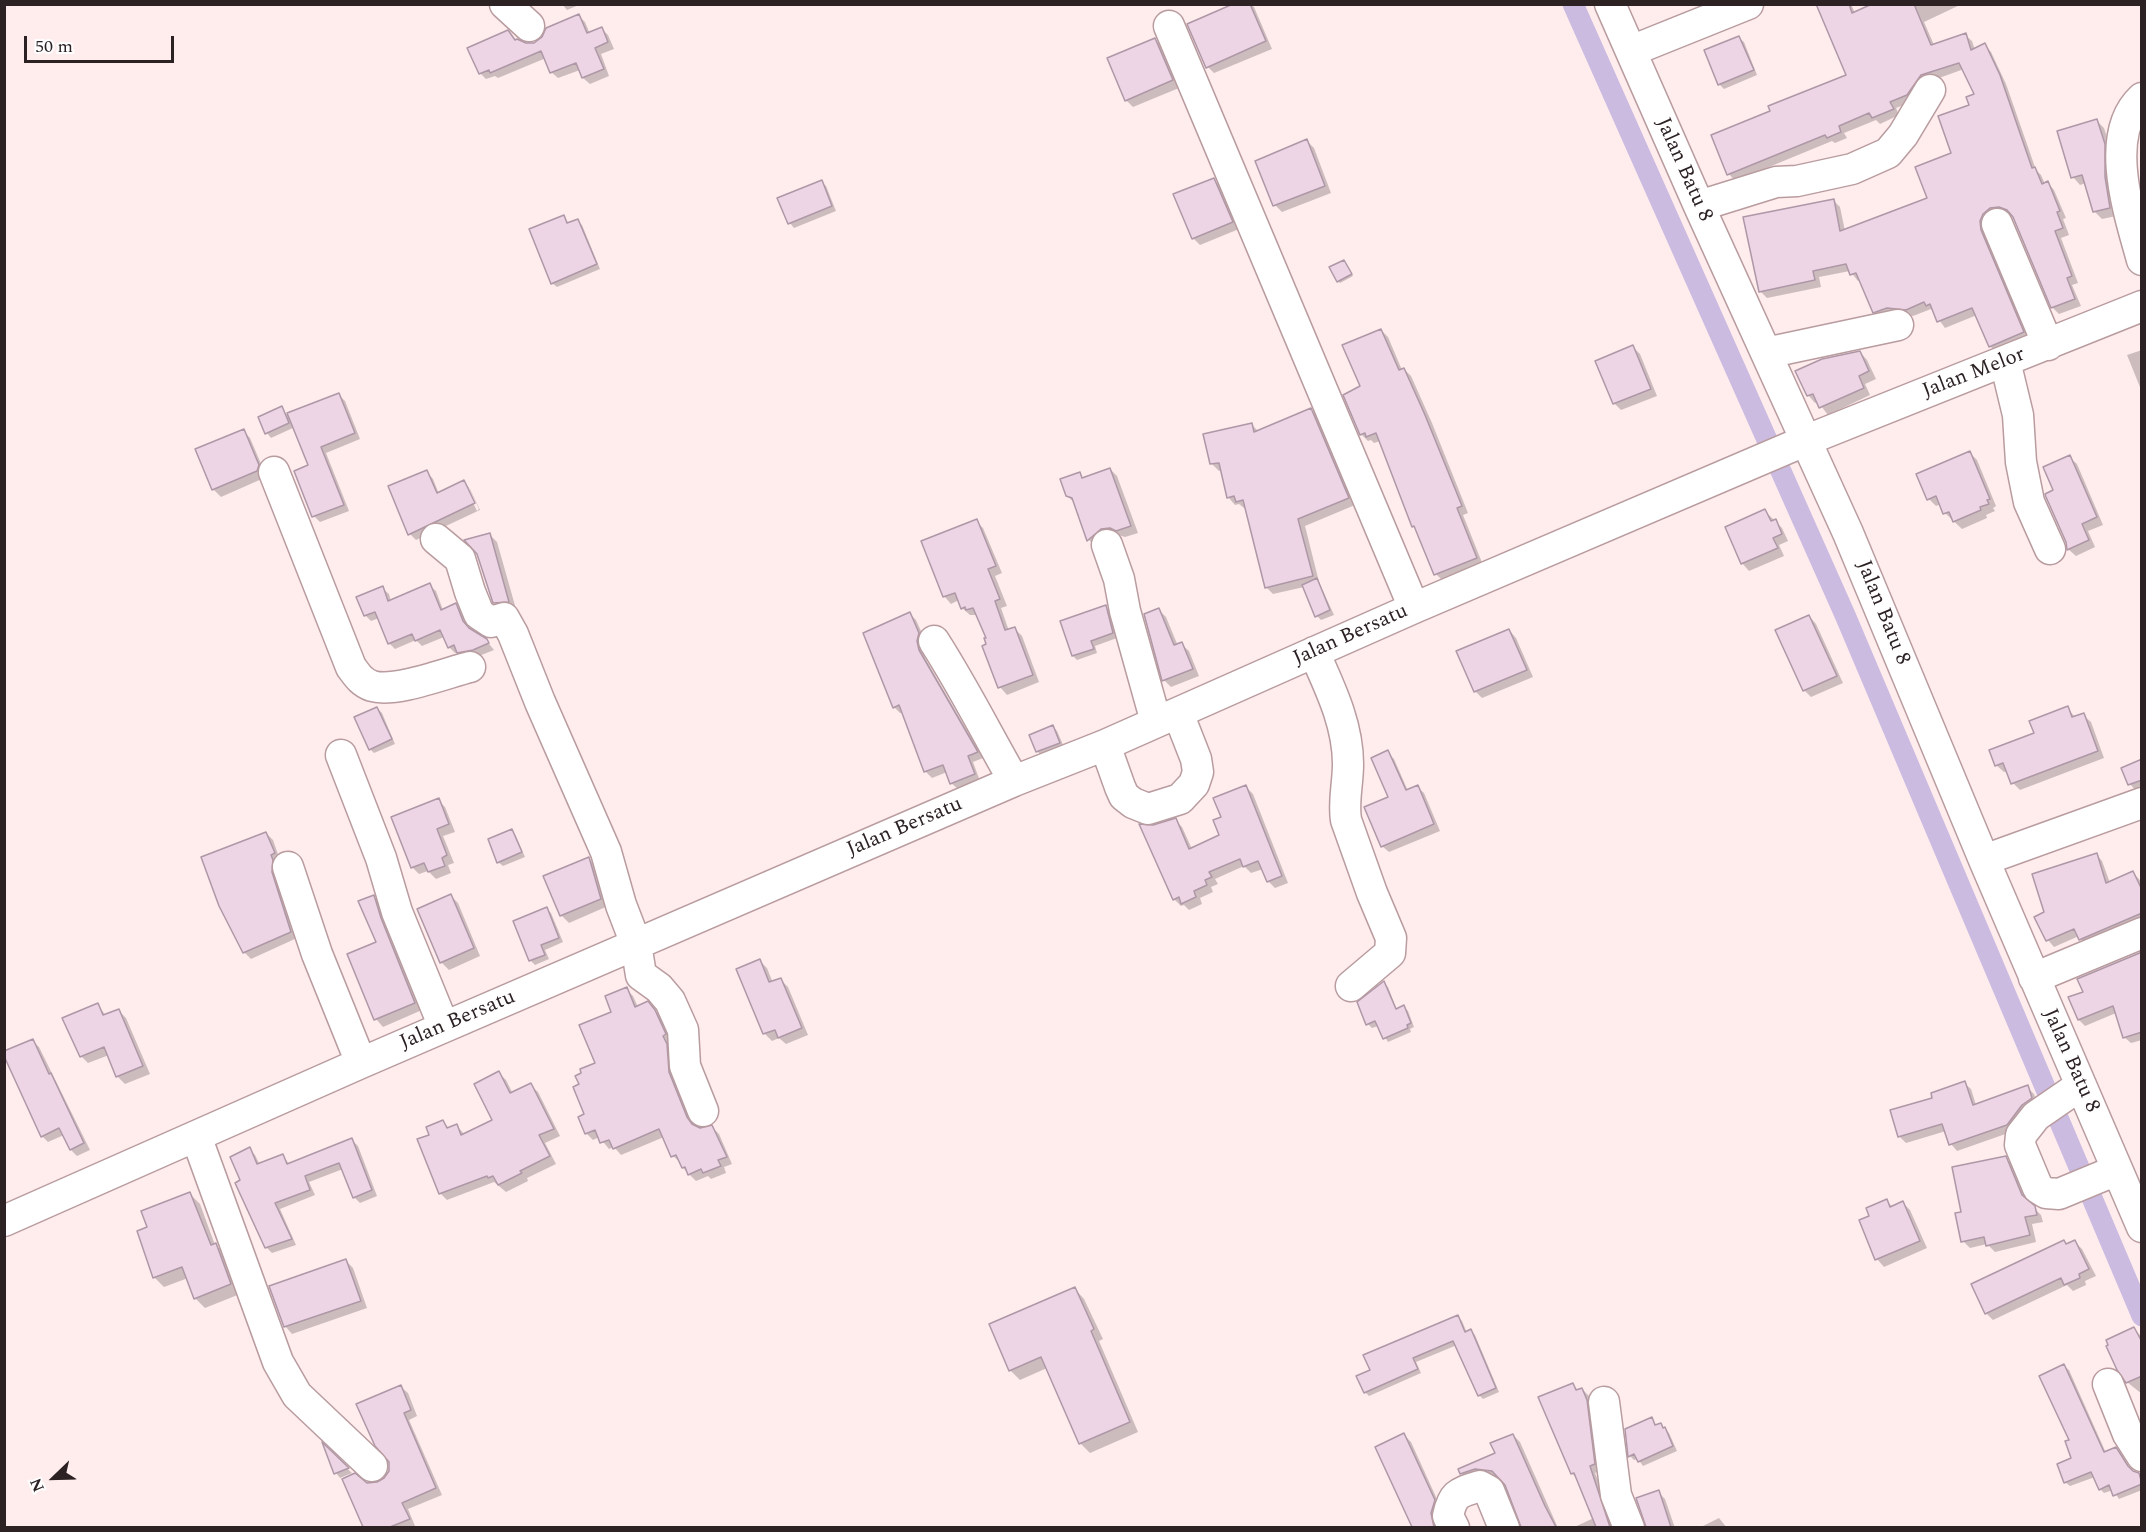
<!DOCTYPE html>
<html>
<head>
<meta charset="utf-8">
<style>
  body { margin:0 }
  #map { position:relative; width:2146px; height:1532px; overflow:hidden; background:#ffeced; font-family:Spectral,serif }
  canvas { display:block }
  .frame { position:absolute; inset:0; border:6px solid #2d2223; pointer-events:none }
  .north { position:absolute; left:24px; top:1448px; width:60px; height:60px; -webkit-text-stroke:4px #fefefe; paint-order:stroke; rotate:247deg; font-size:16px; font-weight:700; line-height:24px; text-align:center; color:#2d2223 }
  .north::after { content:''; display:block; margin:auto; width:21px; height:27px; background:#2d2223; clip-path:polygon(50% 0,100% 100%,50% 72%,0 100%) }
  .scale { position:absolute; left:24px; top:36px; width:150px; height:27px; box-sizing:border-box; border:3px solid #2d2223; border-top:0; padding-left:8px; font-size:18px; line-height:21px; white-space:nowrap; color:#2d2223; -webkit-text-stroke:4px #fefefe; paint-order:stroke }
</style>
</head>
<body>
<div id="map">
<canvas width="2146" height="1532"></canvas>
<div class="frame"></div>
<div class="north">N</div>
<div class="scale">50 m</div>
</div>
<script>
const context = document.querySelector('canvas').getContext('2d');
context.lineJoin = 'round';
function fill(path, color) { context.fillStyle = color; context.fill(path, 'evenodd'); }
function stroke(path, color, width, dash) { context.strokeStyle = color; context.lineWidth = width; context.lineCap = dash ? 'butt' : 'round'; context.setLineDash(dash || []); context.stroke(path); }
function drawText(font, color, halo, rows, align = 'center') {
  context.font = font + ' Spectral,serif'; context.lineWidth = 4.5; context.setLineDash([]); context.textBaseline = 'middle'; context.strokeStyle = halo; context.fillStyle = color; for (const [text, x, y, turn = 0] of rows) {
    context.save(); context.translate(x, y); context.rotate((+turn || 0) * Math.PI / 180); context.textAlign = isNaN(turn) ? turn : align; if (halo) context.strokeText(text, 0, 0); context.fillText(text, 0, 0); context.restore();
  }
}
fill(new Path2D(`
  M562,4H581L567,10Z
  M1236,4H1251L1254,7L1272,49L1214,73L1207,66Z
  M1818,4H1851L1855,13L1876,4H1962L1924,22L1934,45L1965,35L1972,41L1975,50L1985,45L1991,52L2006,84L2036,170L2041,175L2045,184L2048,183L2054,190L2066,218L2063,219L2069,235L2061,238L2078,283L2072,285L2081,306L2059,314L2052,307L2013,216L2006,213L2029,338L1997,353L1990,346L1977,315L1945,328L1931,309L1913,316L1894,315L1881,319L1874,312L1861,280L1858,281L1850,271L1819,277L1821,287L1767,298L1760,291L1833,200L1840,207L1845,231L1929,199L1953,153L1976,95L1964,69L1928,82L1914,101L1896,108L1899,115L1880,124L1876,120L1844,133L1847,138L1835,143L1832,141L1735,181L1729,174L1772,112L1848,76Z
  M579,16L585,22L590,34L602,29L608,35L614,49L601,54L609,76L590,84L583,78L580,70L558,78L551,72L546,58L498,78L495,76L486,79L480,73L508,32L516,41L526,44H534Z
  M1739,38L1744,42L1757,75L1724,89L1719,84Z
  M1155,39L1162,47L1179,88L1133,107L1126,100Z
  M2097,121L2104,128L2112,153L2116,216L2102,219L2095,212L2086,183L2080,185L2073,177Z
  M1307,141L1314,148L1331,193L1282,212L1275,205Z
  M1214,180L1221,187L1239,229L1200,245L1193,238Z
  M821,182L826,186L836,211L794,228L790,223L779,199Z
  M564,216L569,224L577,221L582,225L600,269L557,287L552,283Z
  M1344,261L1353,276L1340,283L1338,281Z
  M1381,330L1388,337L1402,370L1404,369L1411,376L1432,423L1468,513L1463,515L1483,565L1443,581L1436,574L1417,530L1413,526L1380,441L1374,443L1371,440L1368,441L1361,434L1362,387Z
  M1633,347L1640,354L1657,396L1621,410L1614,403Z
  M2142,350V392L2127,355Z
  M1860,352L1867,360L1876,379L1865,384L1870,395L1828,415L1818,402L1815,403L1808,395Z
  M339,395L345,401L360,439L326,453L349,511L320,522L314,516L310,466L295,427L271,438L267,433L260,418L281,408L287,415Z
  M1311,410L1318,417L1355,505L1305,526L1319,582L1334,615L1321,620L1317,616L1304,587L1273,594L1266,587L1247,508H1244L1239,504L1235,505L1228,497L1222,470L1219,471L1212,464L1251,424L1259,432Z
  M243,430L250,438L265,473L264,478L221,497L213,489Z
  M1970,453L1977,460L1996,506L1993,508L1995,511L1986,515L1987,518L1962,529L1945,513L1941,504L1936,506L1929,499Z
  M2069,457L2077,464L2103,525L2088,531L2095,547L2076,556L2068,549L2055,491Z
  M1110,469L1117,476L1138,533L1125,537L1118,535L1108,536L1096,547L1089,540L1076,504L1067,496L1079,474L1084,479Z
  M427,472L433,479L439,494L464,482L470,489L480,510L416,540L410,534ZM466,488H469L479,509L477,511Z
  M1765,511L1782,528L1788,541L1779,545L1784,556L1749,571L1742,563Z
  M976,521L983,528L1002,573L995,576L1007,606L1001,608L1009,631L1014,628L1022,636L1039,682L1007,695L1000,687L988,638L978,615H970L962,608L959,600L951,604L944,596Z
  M489,534L497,542L516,609H502L494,602L478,553Z
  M429,585L436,591L443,610L456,605L462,611L469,628L486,640L494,650L479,656L465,658L459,652L455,653L449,647L444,637L422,646L416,640L395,649L389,643L379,618L371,621L365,615L382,588L389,594L391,601Z
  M1106,607L1110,612L1117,638L1095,646L1097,653L1077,660L1073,656Z
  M1159,610L1166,617L1178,646L1181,644L1189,651L1199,676L1171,687L1164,680Z
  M910,614L916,620L925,640L923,648L925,658L983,758L973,762L980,781L958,789L951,783L947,772L932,778L925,771L903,713H900L894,707Z
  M1809,616L1816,624L1843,683L1811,697L1804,690Z
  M1509,630L1516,638L1533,677L1482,698L1475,691Z
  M377,708L382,713L395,744L374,753L370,749Z
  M2067,708L2076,718L2083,715L2091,722L2104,758L2020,790L2013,783L2008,771L2004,772L1996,765Z
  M1053,727L1057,731L1064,747L1042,756L1037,751Z
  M1387,752L1394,759L1408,791L1417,787L1424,793L1440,831L1389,852L1382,846L1390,798Z
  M2142,761V788L2136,791L2130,784Z
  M1246,787L1253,794L1288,883L1275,888L1268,881L1263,869L1251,873L1244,866L1215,879L1218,884L1211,887L1213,892L1200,898L1202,904L1189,910L1184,905L1181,906L1174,899L1153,827L1175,820L1182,827L1192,849L1221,835L1223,818Z
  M438,800L445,807L455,832L443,836L454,863L448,865L451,873L436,879L428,871L419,874L412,867Z
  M512,831L516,836L525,857L503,866L498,862Z
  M266,833L273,840L280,860L297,938L251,959L244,952L220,905Z
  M2096,854L2102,861L2110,883L2133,873L2139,879L2142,884V922L2086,946L2079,936L2054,947L2048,940L2046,913Z
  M589,859L596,866L608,906L569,923L561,915L545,877Z
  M451,896L458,903L480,956L449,970L441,962L418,909Z
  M374,897L381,904L422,1010L383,1027L376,1019L349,954L378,942Z
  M547,909L551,913L563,942L545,950L549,959L535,965L530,960Z
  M2142,953V1040L2131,1043L2124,1037L2116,1013L2085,1026L2079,1020L2070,998L2085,992Z
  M760,961L767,968L773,983L781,980L788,987L808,1035L786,1044L779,1038L772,1041L765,1034L738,970Z
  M1384,983L1388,987L1397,1010L1404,1007L1408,1011L1414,1027L1410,1029L1411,1032L1388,1042L1378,1026L1372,1028L1368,1024Z
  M626,989L633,996L638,1007L655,1010L662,1019L672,1041L675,1081L694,1126L700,1129L712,1127L719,1134L732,1164L724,1167L726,1173L711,1179L708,1176L696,1181L683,1168L681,1163L673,1156L664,1137L621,1155L614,1147L609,1149L599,1137L593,1140L586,1133V1115L581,1085L597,1064L613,1013Z
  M98,1005L106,1016L119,1011L126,1018L150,1074L125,1084L118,1077L109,1055L88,1063L81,1056Z
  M33,1041L39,1047L90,1150L77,1156L71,1150L64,1135L48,1142L42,1136Z
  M499,1073L506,1080L513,1094L530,1085L538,1092L560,1136L545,1143L556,1164L527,1178L528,1181L506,1192L494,1182L447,1200L440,1193L431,1136L443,1122L450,1129L457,1126L465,1135L494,1121Z
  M1964,1083L1971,1089L1976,1105L2027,1087L2034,1094L2038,1105L2014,1131L1957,1151L1951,1144L1946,1131L1906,1143L1899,1136L1934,1099Z
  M352,1140L358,1146L377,1196L360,1203L354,1197L343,1169L309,1182L315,1195L280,1209L296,1245L272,1253L266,1247L242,1181L249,1149L255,1155L260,1165L283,1156L290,1165Z
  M2005,1158L2013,1165L2029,1203L2041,1215L2043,1222L2032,1224L2036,1242L1995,1252L1987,1244L1970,1248L1963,1241V1213Z
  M190,1194L200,1204L215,1245L226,1254L240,1294L205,1308L195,1298L188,1278L164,1287L154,1277L149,1227Z
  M1886,1201L1893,1207L1903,1203L1910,1210L1927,1248L1884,1267L1877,1259L1860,1221L1871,1217Z
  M2075,1242L2082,1249L2096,1276L2085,1281L2086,1285L2073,1291L2067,1285L1993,1320L1986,1313L2067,1245Z
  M346,1261L353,1268L367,1308L292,1334L285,1326Z
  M1075,1289L1084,1299L1103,1339L1099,1341L1138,1432L1090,1453L1080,1443L1047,1368L1020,1380L1010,1370Z
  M1458,1317L1462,1321L1467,1333L1471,1331L1475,1335L1499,1392L1483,1399L1479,1395L1457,1345L1416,1362L1421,1373L1369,1396L1365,1392L1372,1371Z
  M2134,1329L2141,1336L2142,1394L2127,1382Z
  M2064,1366L2069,1370L2106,1453L2116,1449L2120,1453L2132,1472L2142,1477V1490L2119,1499L2113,1490L2104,1493L2100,1489L2095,1477L2070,1486L2065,1482L2073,1459Z
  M1572,1384L1579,1391L1582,1389L1589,1396L1594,1408L1601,1471L1595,1473L1603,1492L1613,1528H1572L1594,1518L1578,1480L1572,1473Z
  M401,1387L408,1393L417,1416L409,1420L442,1495L408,1509L415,1526L411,1528H366L344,1480L367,1484H378L385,1479L390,1471Z
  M1652,1419L1657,1426L1661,1425L1669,1433L1677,1451L1643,1466L1638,1459L1634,1460L1630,1456Z
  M1404,1435L1411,1442L1441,1508L1439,1528H1413L1377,1447Z
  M1513,1435L1520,1442L1558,1528H1533L1506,1484L1500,1477L1489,1475L1469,1480L1462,1473L1497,1454Z
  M324,1447L352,1473L340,1478L336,1473Z
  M1658,1492L1665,1499L1675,1528H1647V1522Z
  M1719,1518L1727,1528H1699Z`), '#0003');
stroke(new Path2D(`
  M1573,4L1845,615L2142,1316`), '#cbbbe1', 21);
const building = new Path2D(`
  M1233,4H1250L1266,41L1206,68L1187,24Z
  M1816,4H1849L1852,13L1872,4H1914L1931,45L1966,33L1971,50L1985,43L2000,75L2032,168L2035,167L2042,184L2048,181L2060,211L2057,212L2063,228L2055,231L2072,276L2067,278L2075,299L2051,308L2013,217L2007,210L1999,207L1990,208L1983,214L1980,221L1981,230L2024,332L1989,347L1972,308L1937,322L1930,304L1926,306L1924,302L1906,310L1887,308L1873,313L1856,273L1850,275L1846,264L1813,271L1815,280L1759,292L1743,217L1834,199L1840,231L1927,198L1915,167L1951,153L1938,116L1969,105L1966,97L1974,94L1959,63L1921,75L1907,95L1890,102L1894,109L1872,118L1869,113L1839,126L1841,132L1827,138L1825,135L1727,175L1711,135L1770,111L1768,106L1846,75Z
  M579,14L587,33L602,27L608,42L595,48L604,69L582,78L576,63L550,73L541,51L490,73L489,70L479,74L467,48L508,30L515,40L517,39L526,43H534L542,37L546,28Z
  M1739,36L1754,70L1718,85L1704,50Z
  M1155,38L1173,80L1125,101L1107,58Z
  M2097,119L2105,144V177L2110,208L2093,212L2082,175L2071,178L2057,131Z
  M1307,139L1325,186L1273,206L1255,161Z
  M1214,178L1233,222L1192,239L1173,194Z
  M822,180L832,206L788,224L777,198Z
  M564,215L567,223L578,219L597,264L551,284L529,229Z
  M1344,260L1352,274L1337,282L1329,267Z
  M1381,329L1399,370L1404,368L1425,415L1462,506L1457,508L1477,558L1434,575L1414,526L1412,527L1376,433L1366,437L1365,433L1360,435L1343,395L1360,386L1342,345Z
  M1633,345L1651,389L1613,404L1595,361Z
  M1860,351L1869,371L1859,376L1864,388L1819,408L1813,394L1807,396L1795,371L1822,359Z
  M339,393L355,433L321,447L344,505L312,517L294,471L308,465L287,413Z
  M282,406L289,423L265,434L258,417Z
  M1311,408L1349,498L1298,519L1313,576L1265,588L1243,500L1236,502L1234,496L1227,498L1219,463L1210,464L1203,434L1252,423L1254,432Z
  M244,429L259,465L257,471L212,490L195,449Z
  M1970,451L1990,499L1987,500L1989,504L1980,507L1981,510L1953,522L1949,512L1943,514L1936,496L1927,500L1916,474Z
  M2070,455L2097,517L2082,524L2089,540L2067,550L2066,542L2046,497L2045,494L2053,490L2043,467Z
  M1110,468L1131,526L1116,531L1110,528L1101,529L1087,541L1072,498L1066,496L1060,479L1080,472L1082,478Z
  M427,470L437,493L464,480L475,503L408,535L388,486Z
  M1765,509L1771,521L1776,519L1782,534L1773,538L1778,548L1741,564L1725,527Z
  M977,519L996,566L988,569L1000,599L995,601L1005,630L1015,627L1033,675L998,688L982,646L986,644L984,638H986L973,608L966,610L965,607L961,609L955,593L943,597L921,541Z
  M490,533L509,602L493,603L477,554L464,540Z
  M1317,578L1330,610L1315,617L1302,585Z
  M430,583L441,610L456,603L463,621L469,628L487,639L489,643L473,650L457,653L454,645L448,648L440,630L415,641L412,634L388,644L375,612L364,616L356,597L383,586L388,601Z
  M1106,605L1113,633L1091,641L1094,649L1072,656L1060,621Z
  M1159,608L1174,645L1182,642L1193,669L1162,681L1144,614Z
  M910,612L919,633L917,641L919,650L978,752L968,756L975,774L950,784L943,765L924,772L899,705L893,708L863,633Z
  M1809,615L1837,676L1803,691L1775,630Z
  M1509,629L1527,670L1474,692L1456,651Z
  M2068,706L2072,717L2084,713L2098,751L2011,784L2003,763L1995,766L1989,750L2034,733L2029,721Z
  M377,707L392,739L369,750L354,717Z
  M1053,725L1060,743L1036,752L1029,735Z
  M1388,750L1406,790L1418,785L1434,824L1381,847L1364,807L1388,797L1371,758Z
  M2142,759V780L2128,785L2121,768Z
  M1246,785L1282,876L1267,882L1258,861L1243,867L1240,859L1209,872L1212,877L1205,880L1207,885L1194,891L1196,897L1181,904L1179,897L1173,900L1139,824L1153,825L1176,818L1189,849L1219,835L1213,820L1221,817L1213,798Z
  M439,798L449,824L437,829L447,855L442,858L445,866L428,872L424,863L411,868L391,817Z
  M512,829L522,852L497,863L488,839Z
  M266,832L275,853L271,855L273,860L272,872L291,932L243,953L219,906L201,857Z
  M2097,853L2106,883L2133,871L2142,890V913L2079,940L2074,929L2046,941L2034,917L2044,912L2032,874Z
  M589,857L601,899L560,916L543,876Z
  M451,894L474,948L440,963L417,909Z
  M374,895L381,918L415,1003L374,1020L347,954L376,942L358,901Z
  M547,907L559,938L541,945L545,955L529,961L513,921Z
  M2142,952V1032L2123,1038L2113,1006L2078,1020L2068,997L2083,992L2077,979Z
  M760,959L769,982L781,978L802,1028L778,1038L775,1030L763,1034L736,969Z
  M1384,981L1396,1009L1404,1005L1411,1023L1407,1025L1408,1028L1383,1039L1375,1021L1366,1025L1357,1002Z
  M627,987L635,1007L648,1001L655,1010L666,1034L663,1036L667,1044L669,1072L687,1117L692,1124L700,1128L712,1125L727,1157L718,1160L721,1166L703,1173L701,1169L688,1175L685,1167L682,1168L676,1155L671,1157L659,1129L613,1149L609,1140L600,1143L595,1130L585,1134L578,1117L584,1114L573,1087L579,1084L575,1076L581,1073L580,1069L595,1063L579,1025L611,1012L605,996Z
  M98,1003L103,1015L119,1009L143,1066L116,1077L104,1047L80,1057L62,1018Z
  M33,1039L49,1074L51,1073L84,1143L70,1150L59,1128L41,1137L4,1056V1051Z
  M499,1071L510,1093L531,1083L554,1129L539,1135L550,1156L520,1171L522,1173L498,1185L493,1176L488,1178L487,1176L439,1194L417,1139L429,1135L426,1127L443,1120L447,1128L457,1124L461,1135L492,1120L474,1084Z
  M1965,1081L1973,1105L2028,1085L2032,1098L2022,1105L2007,1125L1949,1145L1942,1124L1898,1137L1890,1110L1932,1098L1931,1093Z
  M352,1138L372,1190L353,1198L339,1163L305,1176L310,1190L275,1203L292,1239L265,1248L235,1183L240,1180L230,1157L250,1147L257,1164L283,1154L287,1164Z
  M2006,1156L2022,1195L2035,1206L2037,1215L2025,1217L2030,1235L1986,1246L1984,1237L1961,1242L1955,1213L1961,1212L1952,1167Z
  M190,1192L211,1245L216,1243L231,1284L194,1299L182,1267L153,1278L137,1231L147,1227L141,1211Z
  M1887,1199L1890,1207L1903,1201L1920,1241L1875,1260L1859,1220L1869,1216L1866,1208Z
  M2064,1240L2066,1244L2075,1240L2089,1269L2079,1274L2080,1278L2064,1285L2061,1278L1985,1314L1971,1284Z
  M346,1259L361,1301L284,1327L269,1286Z
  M1075,1287L1094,1329L1091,1331L1130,1422L1079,1444L1041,1357L1009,1371L989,1324Z
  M1458,1315L1465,1332L1471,1329L1496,1388L1478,1396L1453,1341L1413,1358L1418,1369L1364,1393L1356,1376L1370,1370L1363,1355Z
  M2134,1327L2142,1342V1376L2126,1383L2117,1370L2106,1346L2108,1345L2106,1340Z
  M2064,1364L2104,1452L2116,1447L2128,1466L2133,1471L2139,1473L2142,1484L2113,1496L2109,1485L2099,1490L2091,1472L2064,1483L2057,1464L2071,1458L2065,1441L2069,1440L2039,1376Z
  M1573,1383L1576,1390L1582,1388L1587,1400L1595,1464L1590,1466L1610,1527H1596L1574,1473L1571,1474L1538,1397Z
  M401,1385L411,1410L404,1413L436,1488L402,1503L410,1519L390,1527H363L342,1479L355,1473L367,1483L377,1482L384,1478L389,1471V1462L375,1446L356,1404Z
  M1652,1417L1655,1425L1661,1423L1663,1428L1665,1427L1673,1446L1638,1462L1634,1454L1628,1457L1625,1429Z
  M1404,1433L1435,1500L1431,1513L1434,1527H1412L1375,1447Z
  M1513,1434L1545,1506L1556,1527H1521L1505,1485L1492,1471L1475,1469L1460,1474L1458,1469L1495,1453L1490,1443Z
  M322,1442L349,1468L334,1474Z
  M1659,1490L1671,1527H1646L1636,1498Z`);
fill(building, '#edd5e5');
stroke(building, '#ae97a6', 1.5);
const minor = new Path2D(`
  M505,4L529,26
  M1610,4L1699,206L1848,533L1984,860L2142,1227
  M1169,26L1414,608
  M1631,51L1748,4
  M2142,98C2102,135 2130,216 2142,260
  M1699,206L1776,182L1797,181L1852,169L1888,153L1903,135L1930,90
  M1997,224L2048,345
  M1766,353L1898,325
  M2005,361L2018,415L2021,462L2029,502L2050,549
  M274,472L351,667C357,675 361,682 372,686C395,693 446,673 470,667
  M436,539L460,559L470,592L479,614L491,622L504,618L513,634L540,702L606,852L621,905L636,944L641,975L659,988L670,1001L683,1030L685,1066L703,1111
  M1107,545L1119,579L1125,611L1156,722
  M934,641C963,686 987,734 1014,781
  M1314,652C1330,688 1348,724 1348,764C1348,784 1343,801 1346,820L1372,893L1391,938L1390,953L1351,986
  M1105,745L1120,787L1124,796L1133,803L1148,809L1180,799L1194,784L1198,772L1196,759L1178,713
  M341,755L381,858L397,912L444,1027
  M1984,860L2142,803
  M288,867L317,954L361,1063
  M2034,978L2142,933
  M2081,1085L2036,1116L2021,1135L2020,1145L2038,1188L2046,1193L2059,1194L2117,1170
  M196,1136L278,1362L297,1395L372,1466
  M4,1221L361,1063L1014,781L1105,745L1414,608L1807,440L2142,306
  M2108,1384L2128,1434L2142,1456
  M1604,1402L1616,1495L1629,1528
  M1454,1528L1448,1516C1453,1493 1458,1493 1480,1486L1489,1491L1504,1528`);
stroke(minor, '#b99c9f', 33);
stroke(minor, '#fff', 30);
drawText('21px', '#2d2223', '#fefefe', [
  ["Jalan Batu 8",1683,170,66],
  ["Jalan Melor",1974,374,-21],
  ["Jalan Batu 8",1882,613,68],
  ["Jalan Bersatu",1351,636,-24],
  ["Jalan Bersatu",905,828,-23],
  ["Jalan Bersatu",458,1021,-23],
  ["Jalan Batu 8",2070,1061,66]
]);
</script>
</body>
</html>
